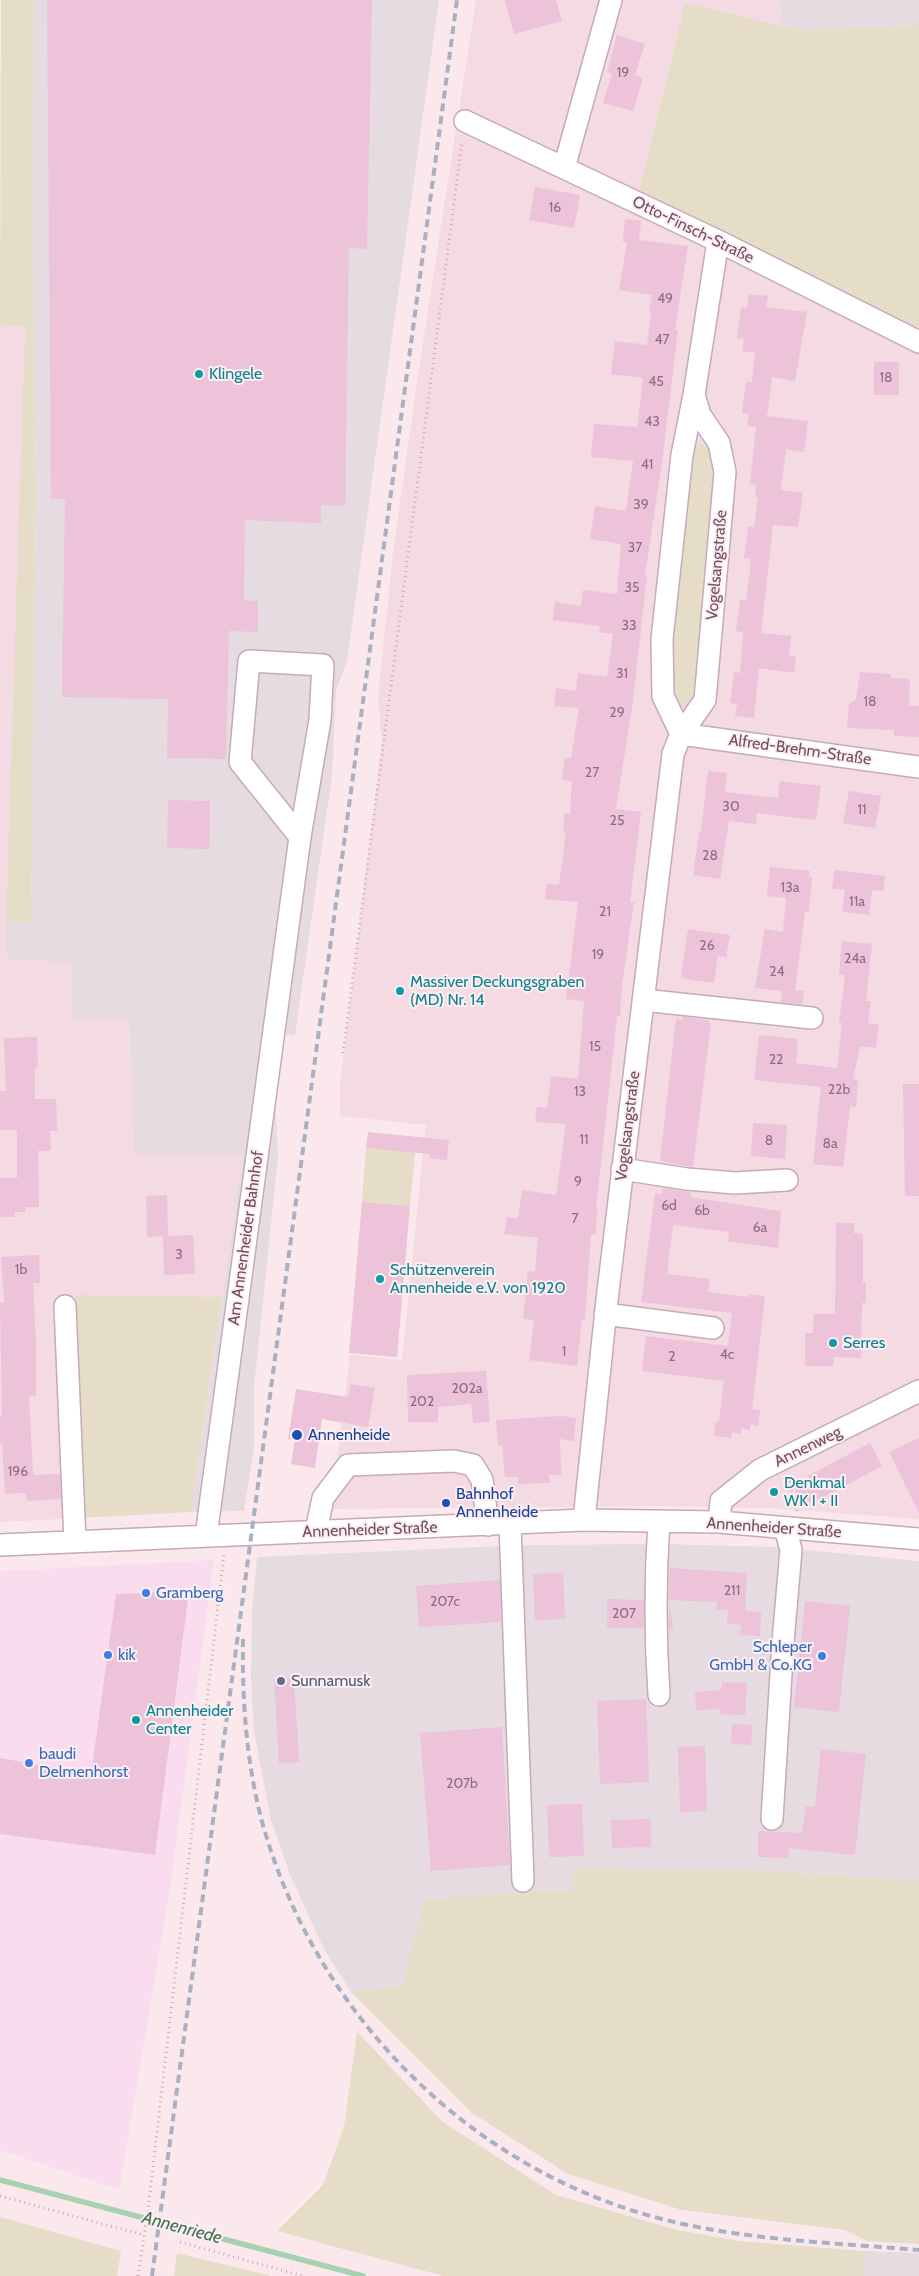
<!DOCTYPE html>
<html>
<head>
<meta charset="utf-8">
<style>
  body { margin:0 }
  canvas { display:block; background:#fae8ed }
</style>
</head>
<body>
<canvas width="919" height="2276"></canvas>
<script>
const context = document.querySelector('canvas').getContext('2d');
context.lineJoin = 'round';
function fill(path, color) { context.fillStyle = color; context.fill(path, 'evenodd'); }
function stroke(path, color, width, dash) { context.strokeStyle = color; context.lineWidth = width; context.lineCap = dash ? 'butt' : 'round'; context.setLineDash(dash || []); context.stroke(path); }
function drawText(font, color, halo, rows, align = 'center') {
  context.font = font + ' Cabin,sans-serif'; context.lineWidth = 4; context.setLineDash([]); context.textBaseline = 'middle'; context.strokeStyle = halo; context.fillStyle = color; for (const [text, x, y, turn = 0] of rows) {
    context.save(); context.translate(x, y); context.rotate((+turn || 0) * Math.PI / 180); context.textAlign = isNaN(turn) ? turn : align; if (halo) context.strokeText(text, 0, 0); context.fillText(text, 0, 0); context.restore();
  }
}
fill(new Path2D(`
  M476,0H780L783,26L685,3L639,190L919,328V1519L767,1508L657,1506L331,1509L350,1355L402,1360L426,1125L340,1116V1085L382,741L378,698L393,553L418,375Z
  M0,325L25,327L7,959L72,963V1022L129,1018L134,1154H243L222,1297L75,1296L80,1518L0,1522Z`), '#f3dae3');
fill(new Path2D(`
  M214,1560L170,1890L119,2190L0,2150V1571Z`), '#f9ddee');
fill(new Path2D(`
  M34,0H439L347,661L336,691L332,777L295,1035L283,1034L275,1093L278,1157L254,1388V1448L244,1511L191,1512L243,1154H134L129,1018L72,1022V963L7,959L6,923L31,922L36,492L32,192Z
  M780,0H919V25L801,30L783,26Z
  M665,1544L774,1547L919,1561V1881L752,1870L573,1869L572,1892L533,1891L426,1900L402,1985L351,1992L324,1949L291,1877L271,1820L254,1732L251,1676L252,1612L257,1557L523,1545Z
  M863,2251L919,2253V2276H863Z`), '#e6dbe0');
fill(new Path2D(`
  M1,0H34L32,192L36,492L31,922L6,923L25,327L0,325Z
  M685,3L801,30L919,25V328L639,190Z
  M699,444L709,446L717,453L698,699L692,707H682L675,703L671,692V619L690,451Z
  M366,1148L415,1152L410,1206L362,1202Z
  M75,1295L222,1297L191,1512L80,1518Z
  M573,1869L752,1870L919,1881V2244L867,2241L845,2230L682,2210L568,2174L472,2113L351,1992L402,1985L425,1900L533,1891L572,1892Z
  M357,2032L443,2122L556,2195L677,2230L739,2241L863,2251V2276H443L277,2231L323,2185L344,2127Z
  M0,2217L121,2251L117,2276H0Z
  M177,2253L271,2276H174Z`), '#e6ddc8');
stroke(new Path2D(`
  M0,2180L363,2276`), '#a6d2b1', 5.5);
fill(new Path2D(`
  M47,0H372L367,249L349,248L345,506L321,505V523L245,520L244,600L258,601V632L229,631L226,759L167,758L168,699L62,697L65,499H51Z
  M505,0H556L562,21L514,34Z
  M617,35L645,44L635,75L643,78L633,111L603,103L612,74L607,72Z
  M535,187L580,195L574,228L529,220Z
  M625,219L641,221L639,240L688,246L675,329L678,330L663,454L645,576H647L633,701L616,809L641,812L630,902L634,903L622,985L620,1016H617L596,1208H598L595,1235L591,1234L585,1321L582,1320L577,1366L529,1360L534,1320L523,1319L528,1271L535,1272L538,1238L504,1234L507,1217L518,1218L522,1190L556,1195L566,1124L535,1122L537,1107L547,1108L551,1076L578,1079L584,1001L566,999L578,902L545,899L547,884L559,885L566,831H563L565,813L570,814L572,781L562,780L565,758H571L579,708L554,706L556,688L576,691L578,673L607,677L613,634L599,632L600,626L553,620L555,602L581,606L583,590L617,594L621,544L590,539L595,506L626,511L633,461L591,457L594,424L637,427L641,396L643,378L611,374L615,341L647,345L651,313H649L652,295L619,290L627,243L623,242Z
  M749,294L768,296L766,307L807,312L795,381L772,377L767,416L808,421L804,452L786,449L781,490L803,493L798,527L773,525L761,633L791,636L789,655L796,656L794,673L759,668L754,718L735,716L737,704L730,703L734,672L740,673L743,632L736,631L740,600H746L750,571L751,559L744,558L748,527H754L758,497H755L756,485L750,484L756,427L747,426L749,414L742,413L746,382H752L755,353L742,351L744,339L737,338L741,307L747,308Z
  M874,362H899V395H874Z
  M860,672L891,674V678L910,679L909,705L919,706V737L894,736V730L847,728L849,704L856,699Z
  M708,771L727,773L725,792L778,798L780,781L821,786L816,820L757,813L756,824L729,821L720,879L693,875L699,832H701Z
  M849,791L881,796L875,828L843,823Z
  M168,800L210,801L209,849L167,848Z
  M770,867L810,871L809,877H812L809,912H805L795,990L804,991L802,1004L781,1002L782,991L755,988L765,929L783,932L786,898L767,896Z
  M835,870L885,876L883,891L872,890L869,915L842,912L845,890L832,889Z
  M688,929L730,935L726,957L718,956L714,983L681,978Z
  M842,941L872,944L866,1001H871L868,1023L879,1025L876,1048L860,1046L853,1079L858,1080L856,1107L850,1106L843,1167L813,1164L821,1087L754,1080L759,1035L798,1039L796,1063L837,1068L842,1023H839L845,975H839Z
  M682,1017L709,1020V1023H711L693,1167L660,1161L676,1019L682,1020Z
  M37,1037L38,1067H35V1099H56L57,1131H50L51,1151H38L39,1207H25V1212H15V1217H0V1178H17V1130H0V1091H6L4,1038Z
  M903,1084H919V1196H905Z
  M753,1123L787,1125L785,1159L751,1156Z
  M368,1132L449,1140L447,1160L429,1158L430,1154L366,1148Z
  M663,1188L691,1192L690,1197L781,1211L778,1248L728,1241L729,1232L673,1225L667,1274L710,1279L708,1292L749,1297V1294L765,1296L752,1409L760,1410L758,1426L750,1424V1430L741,1428V1434L732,1432L731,1438L714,1436L716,1421L719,1422L724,1381L642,1371L646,1336L728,1346L732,1313L641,1302L655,1193L662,1194Z
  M167,1195L168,1236L147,1237L146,1196Z
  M362,1202L410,1206L397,1357L349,1353Z
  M836,1223H854V1233L863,1234V1283L866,1282V1303H862L861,1358L834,1357L833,1366H805V1333H813L814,1314H835Z
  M193,1235L195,1274L164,1275L163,1236Z
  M39,1255L40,1283H33L36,1344V1396H29L33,1475L60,1474L61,1499L27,1501L26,1493L5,1494L2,1444H0V1416H2L0,1303H4L1,1257Z
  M486,1371L490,1422L473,1423L471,1404L438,1407V1422H408L407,1375Z
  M350,1384L375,1388L368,1427L322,1419L315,1468L291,1464L295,1440L288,1439L296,1389L348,1397Z
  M562,1416L576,1418L574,1441L560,1439L561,1475H549L550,1483L518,1484V1477H505L502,1445H498L496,1420Z
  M919,1438V1513L889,1452Z
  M870,1443L882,1466L820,1499L799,1503L795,1488L813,1485L808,1476Z
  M670,1568L747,1573L745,1611L761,1612L760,1636L740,1635L741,1625L727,1624L728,1610H716L717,1602L669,1600Z
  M563,1573L565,1619L535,1620L533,1574Z
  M500,1580L501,1622L419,1627L416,1586Z
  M189,1591L155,1855L0,1834V1758L91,1774L116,1594Z
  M607,1599L644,1600V1628H607Z
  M669,1600L673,1629H669Z
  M805,1601L850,1606L839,1712L794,1707Z
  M294,1678L299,1762L279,1763L274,1679Z
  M722,1682L747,1683L745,1715L720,1714V1709L696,1710L695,1692L721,1690Z
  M646,1699L649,1782L600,1784L597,1701Z
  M732,1724L753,1725L751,1745L731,1744Z
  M502,1727L510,1865L431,1871L420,1733Z
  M705,1746L707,1811L680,1812L678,1747Z
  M821,1749L866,1754L855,1855L789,1848V1858L758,1857V1831L802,1833L806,1806L815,1807Z
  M582,1804L584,1856L549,1857L547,1805Z
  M651,1819V1847L612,1848L611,1820Z`), '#ecc3d8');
const minor = new Path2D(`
  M465,121L718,241L919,342
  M564,168L611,0
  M681,734L663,696L662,639L682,455L694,395L718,241
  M681,734L919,767
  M643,1000L812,1018
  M622,1169L687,1179L735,1183L787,1180
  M65,1306L75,1542
  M605,1314L713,1328
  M584,1520L607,1300L673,754L681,734L705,700L725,472L719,443L700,415L694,395
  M719,1522L721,1501L760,1470L919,1391
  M510,1524L523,1881
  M316,1531L323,1498L348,1465L454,1461L473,1465L482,1480L488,1525
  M206,1536L300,837L320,720L323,665L249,661L240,762L300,837
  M0,1545L584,1520L719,1522L919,1539
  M659,1695C655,1637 655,1579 659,1521
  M772,1819L783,1642L791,1550L785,1528`);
stroke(minor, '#c6aab7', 24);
stroke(new Path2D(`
  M343,1053L462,142
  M788,1476L797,1511
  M0,2196L144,2235
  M180,2242L303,2276
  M138,2276L148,2210L224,1554`), '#d1a6bc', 3, [1, 4]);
stroke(minor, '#fff', 21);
stroke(new Path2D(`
  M243,1639C242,1698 246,1757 260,1814C308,2000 453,2155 637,2212C728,2240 825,2242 919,2250
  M152,2276L457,0`), '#a7b1c3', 4, [8, 5]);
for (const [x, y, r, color] of [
  [199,374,5,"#0f9aa8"],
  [400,991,5,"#0f9aa8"],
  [380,1279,5,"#0f9aa8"],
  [833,1343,5,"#0f9aa8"],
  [297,1435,6,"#1a4fb4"],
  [774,1492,5,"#0f9aa8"],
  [446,1503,5,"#1a4fb4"],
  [146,1593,5,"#3f7fe0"],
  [108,1655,5,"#3f7fe0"],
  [822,1656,5,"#3f7fe0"],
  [281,1681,5,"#5c6f8a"],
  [136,1720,5,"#0f9aa8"],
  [29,1763,5,"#3f7fe0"]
]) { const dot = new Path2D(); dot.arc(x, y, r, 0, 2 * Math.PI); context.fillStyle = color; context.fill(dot); stroke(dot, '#fdeef3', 2); }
drawText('14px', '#906c80', null, [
  ["19",623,73],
  ["16",555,208],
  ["49",665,299],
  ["47",662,340],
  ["18",886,378],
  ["45",656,382],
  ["43",652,422],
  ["41",647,465],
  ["39",641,505],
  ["37",635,548],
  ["35",632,588],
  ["33",629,626],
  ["31",622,674],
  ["18",870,702],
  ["29",617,713],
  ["27",592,773],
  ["30",731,807],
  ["11",862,810],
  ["25",617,821],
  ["28",710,856],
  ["13a",790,888],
  ["11a",857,902],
  ["21",605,912],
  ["26",707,946],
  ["19",598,955],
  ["24a",855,959],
  ["24",777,972],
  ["15",595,1047],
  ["22",776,1060],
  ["22b",839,1090],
  ["13",580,1092],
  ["11",584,1140],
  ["8",769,1141],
  ["8a",830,1144],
  ["9",578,1182],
  ["6d",669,1206],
  ["6b",702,1211],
  ["7",575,1219],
  ["6a",760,1228],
  ["3",179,1255],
  ["1b",21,1270],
  ["1",564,1352],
  ["4c",727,1355],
  ["2",672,1357],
  ["202a",467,1389],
  ["202",422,1402],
  ["196",18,1472],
  ["211",732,1591],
  ["207c",445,1602],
  ["207",624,1614],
  ["207b",462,1784]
]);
drawText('16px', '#714f62', '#fdeef3', [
  ["Otto-Finsch-Straße",693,230,26],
  ["Vogelsangstraße",717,565,-85],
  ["Alfred-Brehm-Straße",800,750,8],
  ["Vogelsangstraße",628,1126,-83],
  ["Am Annenheider Bahnhof",246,1238,-82],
  ["Annenweg",808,1447,-26],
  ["Annenheider Straße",774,1528,4],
  ["Annenheider Straße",370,1530,-2]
]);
drawText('16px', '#0d838f', '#fdeef3', [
  ["Klingele",209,374],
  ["Massiver Deckungsgraben",410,982],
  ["(MD) Nr. 14",410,1000],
  ["Schützenverein",390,1270],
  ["Annenheide e.V. von 1920",390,1288],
  ["Serres",843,1343],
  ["Denkmal",784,1483],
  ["WK I + II",784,1501],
  ["Annenheider",146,1711],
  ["Center",146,1729]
], 'left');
drawText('16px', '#164399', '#fdeef3', [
  ["Annenheide",308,1435],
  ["Bahnhof",456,1494],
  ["Annenheide",456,1512]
], 'left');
drawText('16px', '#366cbe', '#fdeef3', [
  ["Gramberg",156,1593],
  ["Schleper",812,1647,"right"],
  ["GmbH & Co.KG",812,1665,"right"],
  ["kik",118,1655],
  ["baudi",39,1754],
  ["Delmenhorst",39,1772]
], 'left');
drawText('16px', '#4e5e75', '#fdeef3', [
  ["Sunnamusk",291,1681]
], 'left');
drawText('italic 18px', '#447551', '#fdeef3', [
  ["Annenriede",182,2228,15]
]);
</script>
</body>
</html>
